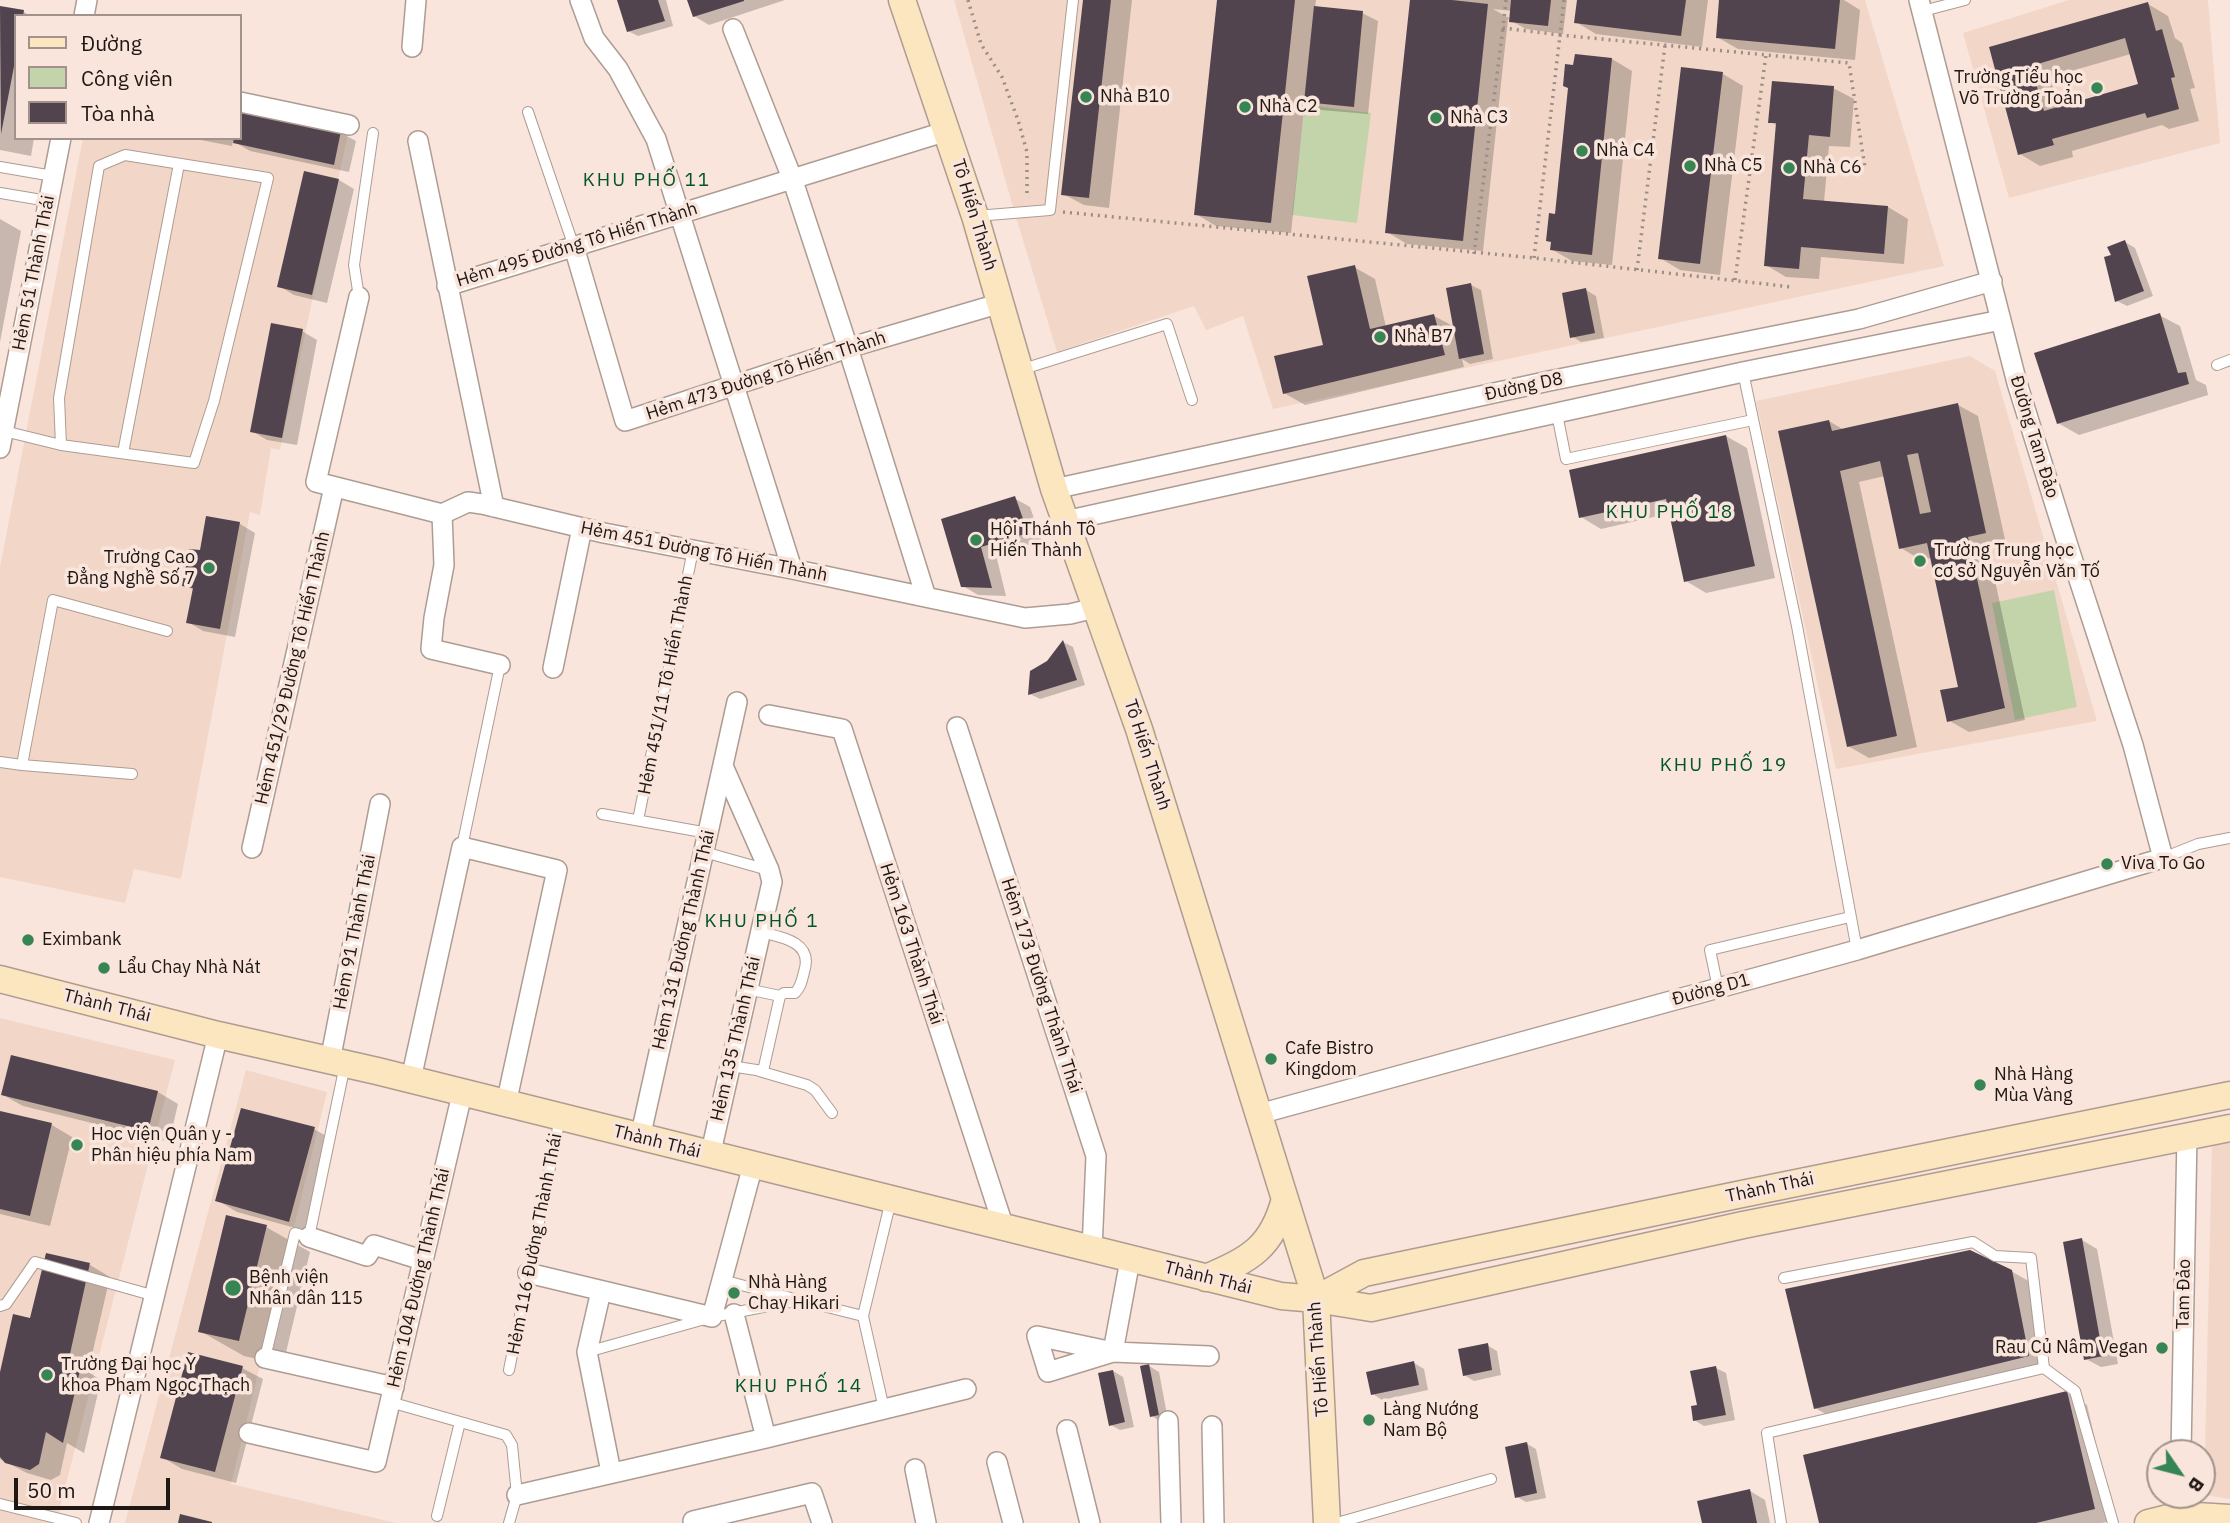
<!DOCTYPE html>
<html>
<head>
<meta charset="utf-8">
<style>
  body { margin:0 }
  #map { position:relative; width:2230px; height:1523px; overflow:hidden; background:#f9e5db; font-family:"IBM Plex Sans",sans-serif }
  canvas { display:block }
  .legend { position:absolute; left:14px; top:14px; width:228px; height:126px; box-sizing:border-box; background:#f9e5db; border:2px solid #a1938b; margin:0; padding:9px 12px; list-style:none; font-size:21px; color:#1e1713 }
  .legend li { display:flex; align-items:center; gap:14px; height:35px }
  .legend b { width:35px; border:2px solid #a1938b }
  .north { position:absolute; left:2146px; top:1439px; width:70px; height:70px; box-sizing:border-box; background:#f9e5db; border:2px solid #a1938b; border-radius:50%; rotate:125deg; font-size:19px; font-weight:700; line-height:28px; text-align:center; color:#1e1713 }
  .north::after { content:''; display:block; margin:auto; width:24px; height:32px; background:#378554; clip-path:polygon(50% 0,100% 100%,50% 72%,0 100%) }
  .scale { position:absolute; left:14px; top:1478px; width:156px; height:32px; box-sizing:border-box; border:4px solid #1e1713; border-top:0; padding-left:9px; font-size:21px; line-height:24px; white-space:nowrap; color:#1e1713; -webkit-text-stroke:5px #f9e5db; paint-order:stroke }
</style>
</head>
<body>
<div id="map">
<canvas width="2230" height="1523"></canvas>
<ul class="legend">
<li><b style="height:9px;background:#fce6bf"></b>Đường</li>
<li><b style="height:19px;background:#c4d4aa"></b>Công viên</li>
<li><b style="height:19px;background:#52444f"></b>Tòa nhà</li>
</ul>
<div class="north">B</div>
<div class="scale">50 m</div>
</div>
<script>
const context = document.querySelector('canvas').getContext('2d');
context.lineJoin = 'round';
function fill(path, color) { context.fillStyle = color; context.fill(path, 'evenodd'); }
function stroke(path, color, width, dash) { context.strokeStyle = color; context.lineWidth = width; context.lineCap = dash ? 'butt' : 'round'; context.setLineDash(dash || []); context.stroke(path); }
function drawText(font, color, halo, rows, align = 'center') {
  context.font = font + ' "IBM Plex Sans",sans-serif'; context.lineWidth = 7; context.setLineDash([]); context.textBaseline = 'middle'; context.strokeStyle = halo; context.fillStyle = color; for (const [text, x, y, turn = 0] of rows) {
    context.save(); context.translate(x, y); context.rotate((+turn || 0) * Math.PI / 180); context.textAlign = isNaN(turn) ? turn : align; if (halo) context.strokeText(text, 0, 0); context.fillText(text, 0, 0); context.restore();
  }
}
fill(new Path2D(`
  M954,0H1865L1944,266L1273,409L1243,316L1206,330L1194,306L1057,352L1015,214Z
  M2069,0H2208L2220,143L2009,198L1963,33Z
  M240,107L349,129L280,450L271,448L260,515L250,512L181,879L134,869L125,903L0,877V567L83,138H240Z
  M1970,356L1995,371L2097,721L1836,769L1756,401Z
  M0,1018L175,1060L56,1523H0Z
  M246,1070L327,1092L231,1484L396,1523H125Z
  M2230,1140V1499L2204,1495L2212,1143Z`), '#f2d7c9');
fill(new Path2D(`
  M1305,105L1371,113L1357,223L1292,215Z
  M2054,590L2077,707L2015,720L1992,603Z`), '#c4d4aa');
fill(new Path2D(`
  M619,0H666L673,26L638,36L628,31Z
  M689,0H785L709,25L694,16Z
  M1084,0H1132L1109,208L1084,205L1063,194Z
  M1219,0H1316L1315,8L1362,13L1378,21L1368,114L1321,110L1305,101L1291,233L1216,226L1196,214Z
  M1412,0H1567L1563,34L1526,29L1508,19L1483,251L1407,244L1387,232ZM1493,9L1512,11L1511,19Z
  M1579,0H1708L1702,47L1596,34L1576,22Z
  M1721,0H1844L1860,10L1855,60L1738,49L1717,37Z
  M2148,4L2168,16L2175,38L2182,43L2195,88L2190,89L2199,121L2169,129L2162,125L2072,151L2073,157L2040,166L2020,154L1991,49ZM2131,54L2140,85L2059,108L2050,77Z
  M0,8L24,12L30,16H16V138H34L31,156L0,150Z
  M1576,56L1612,59L1632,71L1612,265L1572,261L1551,249Z
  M1723,74L1743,86L1720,275L1680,270L1660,258Z
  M1833,88L1854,99L1850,147L1829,146L1824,202L1888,207L1908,219L1904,264L1821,257L1819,279L1786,277L1766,265L1778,126L1770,122Z
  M241,112L341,133L356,141L349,172L250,151L233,141L232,146L190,138H240Z
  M339,180L354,189L327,303L294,295L279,286Z
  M0,219L21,231L0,342Z
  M2125,242L2135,248L2153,296L2127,306L2117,301L2113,256Z
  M1354,267L1375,279L1386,327L1434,316L1455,327L1471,285L1481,290L1493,359L1470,364L1462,359L1464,367L1305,405L1284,393L1325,346Z
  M1586,290L1596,296L1604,338L1581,342L1572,336Z
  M2159,315L2180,326L2196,380L2206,385L2208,395L2079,435L2058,423Z
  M302,331L317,340L297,445L267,440L252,431Z
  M1958,405L1978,416L2006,544L1988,548L2025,720L1969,732L1948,720L1960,688L1932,558L1921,560L1901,548L1885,476L1859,482L1917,747L1869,758L1848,746L1829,421L1844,430Z
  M1726,436L1747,448L1775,578L1706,593L1686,581L1671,513L1601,529L1581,517Z
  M1014,498L1030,507L1042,541L996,555L1006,596L978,595L963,586L943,520Z
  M207,518L240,524L255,533L235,637L203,631L188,622L194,590L184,585L201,552Z
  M1063,642L1073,647L1085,685L1040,699L1030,694L1049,662Z
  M158,1092L178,1104L169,1142L23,1106L3,1095Z
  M0,1113L52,1125L72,1137L50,1226L0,1214Z
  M314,1129L335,1141L310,1232L237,1212L217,1200Z
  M266,1227L310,1252L283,1365L244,1356L200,1331Z
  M2082,1240L2097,1249L2118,1364L2101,1367L2086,1359Z
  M47,1255L90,1265L110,1277L88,1372L101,1380L84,1453L67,1443L60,1475L51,1480L27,1473L0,1459V1379L32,1320Z
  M2011,1271L2032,1283L2049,1367L1836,1420L1815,1408Z
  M1487,1345L1497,1351L1501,1375L1474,1381L1464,1375Z
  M1414,1363L1424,1369L1428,1390L1382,1400L1373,1394Z
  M1149,1366L1159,1372L1168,1420L1161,1422L1152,1416Z
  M242,1368L263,1379L236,1483L182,1469L162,1457Z
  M1716,1368L1726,1373L1735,1420L1704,1426L1694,1420Z
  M1113,1371L1123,1377L1134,1427L1120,1430L1111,1425Z
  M2067,1393L2087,1405L2114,1520L2102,1523H1820Z
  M1527,1444L1536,1449L1546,1498L1526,1502L1517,1497Z
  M1750,1491L1765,1500L1770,1523H1704Z`), '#0003');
fill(new Path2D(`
  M617,0H658L665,21L627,32Z
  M687,0H744V1L693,17Z
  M1083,0H1111L1089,198L1061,195Z
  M1217,0H1295L1271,223L1194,215Z
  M1410,0H1452L1488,4L1463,241L1385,233Z
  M1511,0H1551L1548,26L1509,22Z
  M1577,0H1686L1681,36L1574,23Z
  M1719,0H1840L1835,49L1716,38Z
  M2148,2L2156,31L2162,29L2175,77L2171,78L2179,109L2147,118L2145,113L2052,139L2054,145L2018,155L1989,47ZM2125,38L2138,84L2044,111L2031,66Z
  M0,6L24,10L23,16H16V56L1,134Z
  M1314,6L1363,11L1354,107L1304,102Z
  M1575,54L1612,58L1592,255L1550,250L1551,242L1546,241L1549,213L1555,214L1568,88L1563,86L1565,64L1573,65Z
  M1681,67L1723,72L1700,264L1658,259Z
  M1772,81L1834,86L1830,137L1809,135L1803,199L1888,206L1884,254L1801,247L1799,269L1764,266L1776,123H1768Z
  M240,109L341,131L334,165L233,143L234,138H240Z
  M304,171L339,179L312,295L277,287Z
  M2125,240L2144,291L2115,302L2104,257L2111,255L2107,247Z
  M1355,265L1370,329L1434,314L1445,355L1283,394L1274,356L1323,345L1307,276Z
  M1471,283L1484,354L1459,359L1446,288Z
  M1586,288L1595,333L1570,338L1562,293Z
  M2160,313L2178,373L2186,372L2189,384L2057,424L2034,353Z
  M271,323L303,329L282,438L250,432Z
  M1958,403L1986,533L1968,537L2005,708L1947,722L1940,690L1958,687L1927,543L1899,549L1880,461L1840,471L1897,736L1847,747L1778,431L1829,420L1832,431ZM1918,453L1931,512L1920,514L1907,455Z
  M1726,435L1755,566L1684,582L1666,499L1579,518L1569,470Z
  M1015,496L1028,533L981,547L992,588L961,587L941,519Z
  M206,516L240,522L220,629L186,623L193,588L182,586L189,549L200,550Z
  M1063,640L1077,680L1028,695L1030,671L1047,661Z
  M11,1055L158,1091L148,1131L1,1095Z
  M241,1108L315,1127L289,1222L215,1201Z
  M0,1111L52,1123L30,1216L0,1209Z
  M226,1215L267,1225L239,1341L198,1332Z
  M2082,1238L2103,1356L2084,1360L2063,1242Z
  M1970,1250L2012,1270L2029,1356L1814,1409L1785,1289Z
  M46,1253L90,1263L68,1363L81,1366L63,1443L46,1432L39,1464L30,1470L5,1463L0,1457V1372L13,1314L30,1318Z
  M1488,1343L1492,1370L1463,1376L1458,1349Z
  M188,1352L243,1366L215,1472L160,1458Z
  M1414,1361L1419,1385L1371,1395L1366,1372Z
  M1149,1364L1159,1415L1150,1417L1140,1366Z
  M1716,1366L1726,1415L1693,1421L1691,1406L1697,1405L1690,1371Z
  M1113,1370L1125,1422L1109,1426L1098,1373Z
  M2067,1391L2095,1509L2036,1523H1819L1803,1455Z
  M1527,1442L1537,1493L1515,1498L1505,1447Z
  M1750,1489L1757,1523H1702L1697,1501Z
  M180,1514L212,1522V1523H178Z`), '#52444f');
const lane = new Path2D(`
  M1923,11L1965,0
  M528,112L574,247
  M0,167L53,176
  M0,193L48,201
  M976,216L1050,210L1073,0
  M359,297L354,265L373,133
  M2217,365L2230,360
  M1020,370L1167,324L1192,400
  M1743,372L1797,626L1857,950
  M1557,414L1566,459L1753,420
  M4,431L61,445L59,398L99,166L125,155L268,178L214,401L194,463L61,445
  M123,453L179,164
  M0,762L22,765L53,600L167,631
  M22,765L132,774
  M602,814L708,833
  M638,820L693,550
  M462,847L500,665
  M704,852L768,870
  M2163,858L2198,844L2230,838
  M1718,988L1710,950L1850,917
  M747,989L780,996
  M730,1066L763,1071L780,996L784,993H795C801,987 802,980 804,972C814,942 782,937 760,932
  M759,1071L807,1085L815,1090L832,1113
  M722,1280L795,1299
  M0,1306L6,1304L35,1262L155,1296
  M587,1352L712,1317L799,1300L863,1316
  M265,1358L295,1233L309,1237L345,1065
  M2044,1368L2075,1391L2113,1523
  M509,1370L560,1118
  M390,1402L506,1435L512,1445L517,1495L509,1523
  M884,1409L863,1316L891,1200
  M0,1504L76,1523
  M437,1516L460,1422
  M1337,1523L1491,1479
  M1781,1523L1767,1433L2044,1368L2031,1258L1995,1256L1973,1242L1784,1278`);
const street = new Path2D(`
  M580,0L594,38L618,69L656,139L792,569
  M84,16L87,0
  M733,29L792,178L848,348L926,597
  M412,47L416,0
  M240,102L349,125
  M418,141L494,507
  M574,247L625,421L848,348L1001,303
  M447,286L947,131
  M359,297L316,482L442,514L468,502L482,504L604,533L792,569L1025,618L1070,614L1095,608
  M0,448L61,138
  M1054,489L1549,381L1859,319L1992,281
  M442,514L444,565L434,618L431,649L500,665
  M1065,521L1743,372L2001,320
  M553,668L582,528
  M769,715L842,729L1004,1228
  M957,727L1096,1156L1092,1250
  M252,848L334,487
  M330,1061L380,804
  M411,1079L462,847L557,870L506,1104
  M1259,1114L1857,950L2163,858L2133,745L2069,549L2017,383L1919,0
  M640,1138L737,702
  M710,1156L772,882L769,870L723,766
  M309,1237L367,1256L374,1245L422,1260
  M1130,1260L1113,1352L1037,1336L1048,1372L1113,1352L1209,1356
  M528,1273L712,1317L753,1165
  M601,1291L587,1352L611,1472
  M734,1314L766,1438
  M265,1358L394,1387
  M1168,1421L1171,1523
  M1212,1426L1214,1523
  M1067,1430L1090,1523
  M249,1433L376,1462L462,1094
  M2181,1453L2187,1135
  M997,1462L1013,1523
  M915,1469L926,1523
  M517,1495L766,1438L966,1389
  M2180,1515V1495
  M693,1521L812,1493L822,1523
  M99,1523L218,1035`);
const secondary = new Path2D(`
  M902,0L975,216L1054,489L1139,729L1316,1299L1327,1523
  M0,979L218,1035L377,1071L1281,1296L1316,1299L1371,1308L1743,1225L2230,1128
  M1206,1278C1250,1259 1272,1248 1285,1199
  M1316,1299L1364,1273L1737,1195L2230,1095
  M2148,1523L2180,1515L2230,1518`);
stroke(lane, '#ae9c92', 12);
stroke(street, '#ae9c92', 22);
stroke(secondary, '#ae9c92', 29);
stroke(new Path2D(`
  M968,0L981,44L1002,77L1018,120L1027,152V196
  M1506,0L1503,28L1560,35L1534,258
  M1564,0L1560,35L1849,63L1865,168
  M1063,212L1534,258L1792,287
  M1474,254L1503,28
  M1637,270L1665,45
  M1735,280L1766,55`), '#9b8d85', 3.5, [2, 5]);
stroke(lane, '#fff', 10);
stroke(street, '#fff', 19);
stroke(secondary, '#fce6bf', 26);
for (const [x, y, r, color] of [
  [2097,88,7,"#378554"],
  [1086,97,7,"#378554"],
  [1245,107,7,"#378554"],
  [1436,118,7,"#378554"],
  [1582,151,7,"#378554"],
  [1690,166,7,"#378554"],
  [1789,168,7,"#378554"],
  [1380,337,7,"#378554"],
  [976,540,7,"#378554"],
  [1920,561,7,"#378554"],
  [209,568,7,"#378554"],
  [2107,864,7,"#378554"],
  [28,940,7,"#378554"],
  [104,968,7,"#378554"],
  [1271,1059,7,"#378554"],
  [1980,1085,7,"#378554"],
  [77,1145,7,"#378554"],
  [233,1288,9,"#378554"],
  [734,1293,7,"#378554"],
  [2162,1348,7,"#378554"],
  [47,1375,7,"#378554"],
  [1369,1420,7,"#378554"]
]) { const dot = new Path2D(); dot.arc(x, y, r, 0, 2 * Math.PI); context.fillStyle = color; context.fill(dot); stroke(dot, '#f9e5db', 2.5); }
drawText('18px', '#1e1713', '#f9e5db', [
  ["Trường Tiểu học",2083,78,"right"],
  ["Võ Trường Toản",2083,99,"right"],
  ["Nhà B10",1100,97],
  ["Nhà C2",1259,107],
  ["Nhà C3",1450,118],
  ["Nhà C4",1596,151],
  ["Nhà C5",1704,166],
  ["Nhà C6",1803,168],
  ["Nhà B7",1394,337],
  ["Hội Thánh Tô",990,530],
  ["Hiến Thành",990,551],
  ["Trường Trung học",1934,551],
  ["cơ sở Nguyễn Văn Tố",1934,572],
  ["Trường Cao",195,558,"right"],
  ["Đẳng Nghề Số 7",195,579,"right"],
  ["Viva To Go",2121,864],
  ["Eximbank",42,940],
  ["Lẩu Chay Nhà Nát",118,968],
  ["Cafe Bistro",1285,1049],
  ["Kingdom",1285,1070],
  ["Nhà Hàng",1994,1075],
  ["Mùa Vàng",1994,1096],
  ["Hoc viện Quân y -",91,1135],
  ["Phân hiệu phía Nam",91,1156],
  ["Bệnh viện",249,1278],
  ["Nhân dân 115",249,1299],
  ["Nhà Hàng",748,1283],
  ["Chay Hikari",748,1304],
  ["Rau Củ Nâm Vegan",2148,1348,"right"],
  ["Trường Đại học Y",61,1365],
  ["khoa Phạm Ngọc Thạch",61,1386],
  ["Làng Nướng",1383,1410],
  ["Nam Bộ",1383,1431]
], 'left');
drawText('18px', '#1e1713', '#f9e5db', [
  ["Tô Hiến Thành",974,215,73],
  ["Hẻm 495 Đường Tô Hiến Thành",577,245,-17],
  ["Hẻm 51 Thành Thái",34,273,-79],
  ["Hẻm 473 Đường Tô Hiến Thành",766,376,-18],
  ["Đường D8",1524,387,-12],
  ["Đường Tam Đảo",2034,437,73],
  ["Hẻm 451 Đường Tô Hiến Thành",704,552,11],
  ["Hẻm 451/29 Đường Tô Hiến Thành",293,668,-77],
  ["Hẻm 451/11 Tô Hiến Thành",666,685,-79],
  ["Tô Hiến Thành",1147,755,72],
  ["Hẻm 91 Thành Thái",355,932,-79],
  ["Hẻm 131 Đường Thành Thái",684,940,-77],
  ["Hẻm 163 Thành Thái",911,944,72],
  ["Hẻm 173 Đường Thành Thái",1041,986,72],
  ["Đường D1",1711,990,-15],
  ["Thành Thái",107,1006,14],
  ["Hẻm 135 Thành Thái",736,1039,-77],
  ["Thành Thái",657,1142,14],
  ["Thành Thái",1770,1188,-12],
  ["Hẻm 116 Đường Thành Thái",535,1244,-79],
  ["Hẻm 104 Đường Thành Thái",419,1278,-77],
  ["Thành Thái",1208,1278,14],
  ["Tam Đảo",2184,1294,-89],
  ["Tô Hiến Thành",1319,1359,-94]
]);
context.letterSpacing = '2px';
drawText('19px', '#01552b', '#f9e5db', [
  ["KHU PHỐ 11",647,181],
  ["KHU PHỐ 18",1670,513],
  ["KHU PHỐ 19",1724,766],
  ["KHU PHỐ 1",762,922],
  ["KHU PHỐ 14",799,1387]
]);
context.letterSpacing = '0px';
</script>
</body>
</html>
